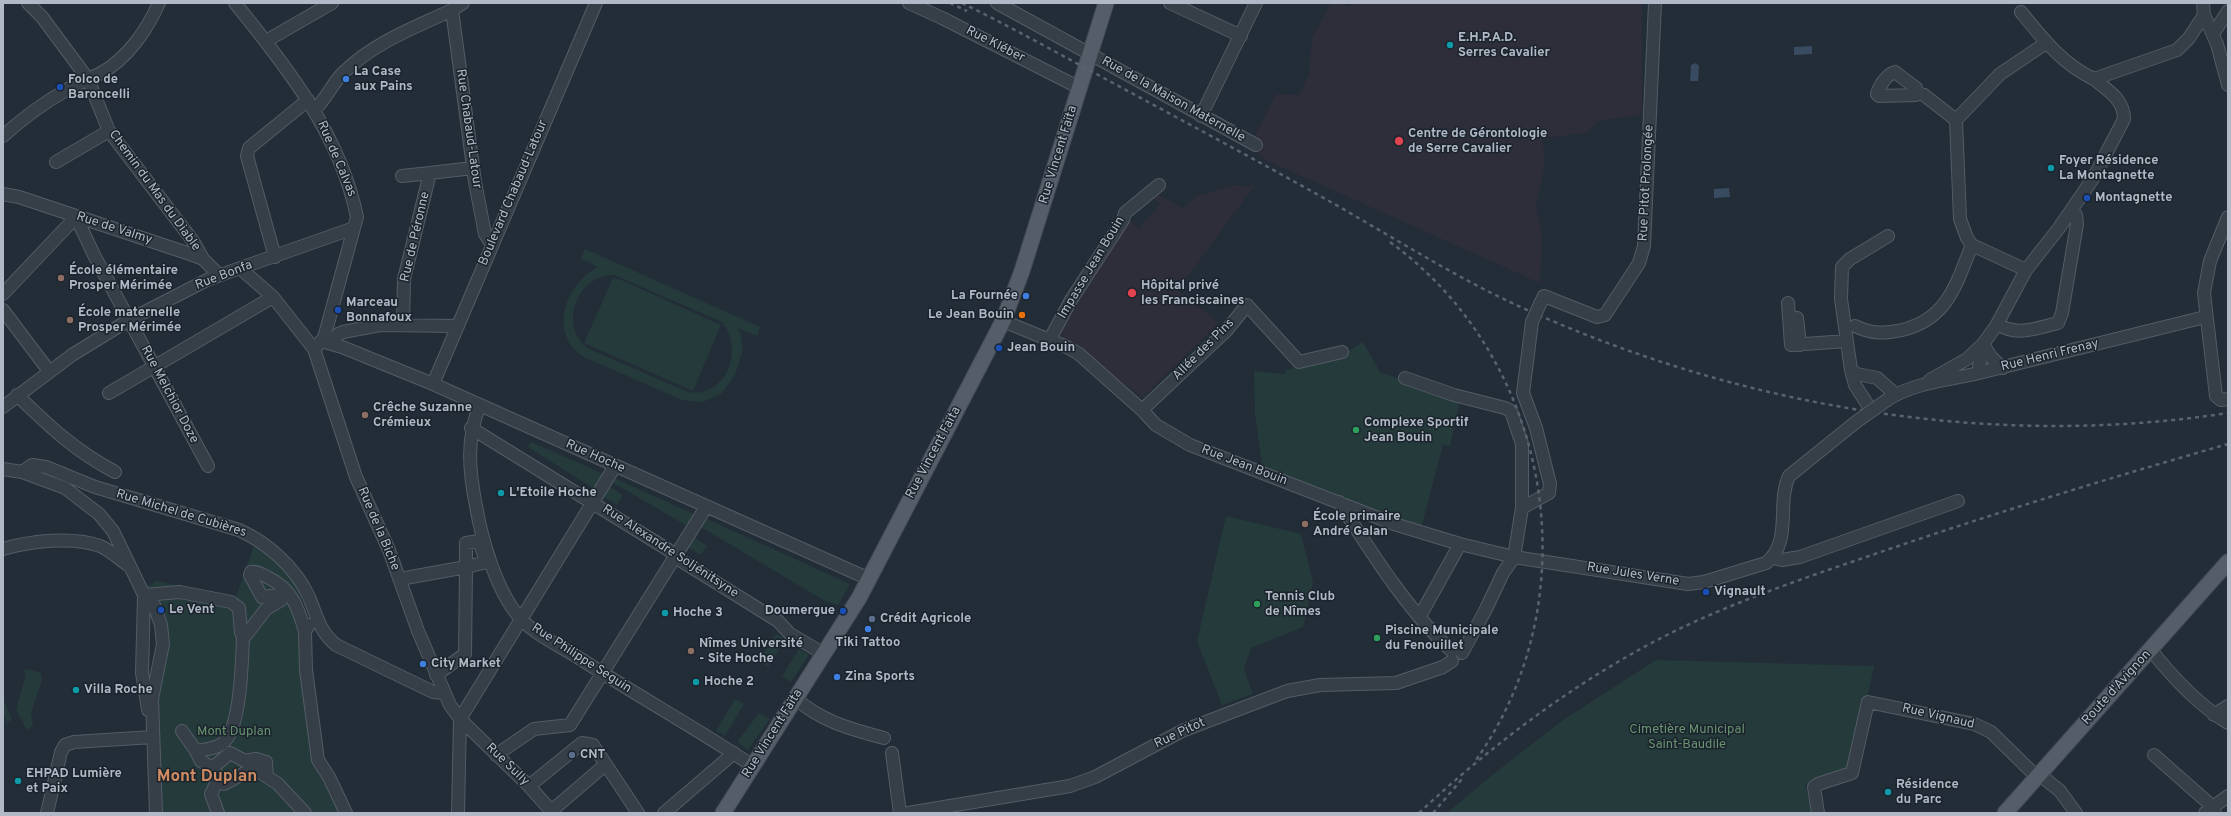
<!DOCTYPE html>
<html>
<head>
<meta charset="utf-8">
<style>
  body { margin:0 }
  #map { position:relative; width:2231px; height:816px; overflow:hidden; background:#222d38; font-family:Overpass,sans-serif }
  canvas { display:block }
  .frame { position:absolute; inset:0; border:4px solid #b0b9c5; pointer-events:none }
</style>
</head>
<body>
<div id="map">
<canvas width="2231" height="816"></canvas>
<div class="frame"></div>
</div>
<script>
const context = document.querySelector('canvas').getContext('2d');
context.lineJoin = 'round';
function fill(path, color) { context.fillStyle = color; context.fill(path, 'evenodd'); }
function stroke(path, color, width, dash) { context.strokeStyle = color; context.lineWidth = width; context.lineCap = dash ? 'butt' : 'round'; context.setLineDash(dash || []); context.stroke(path); }
function drawText(font, color, halo, rows, align = 'center') {
  context.font = font + ' Overpass,sans-serif'; context.lineWidth = 3; context.setLineDash([]); context.textBaseline = 'middle'; context.strokeStyle = halo; context.fillStyle = color; for (const [text, x, y, turn = 0] of rows) {
    context.save(); context.translate(x, y); context.rotate((+turn || 0) * Math.PI / 180); context.textAlign = isNaN(turn) ? turn : align; if (halo) context.strokeText(text, 0, 0); context.fillText(text, 0, 0); context.restore();
  }
}
fill(new Path2D(`
  M1331,3H1341L1349,7L1351,3H1642V115L1599,121L1588,132L1542,139L1545,162L1536,208L1542,233L1540,283L1259,157L1255,135L1276,94L1299,95L1309,74L1312,38Z
  M1234,185L1250,187L1252,185L1254,186L1178,290L1219,323L1142,398L1076,346L1062,341L1059,333L1128,218L1139,228L1160,204L1153,197L1156,193L1183,208L1195,197Z`), '#2e2d3a');
fill(new Path2D(`
  M585,249L760,327L757,336L738,328L741,335L743,350L735,375L722,393L703,402L682,400L584,357C547,334 566,283 598,267L581,259ZM614,275L722,322C745,349 726,399 688,392L589,349C557,327 577,274 614,275Z
  M613,278L619,279L721,325L693,391L584,343Z
  M1363,342L1380,372L1460,400L1450,446L1443,445L1421,528L1357,505L1262,466L1255,413L1254,371L1285,374L1286,370L1336,359Z
  M531,442L604,474L593,488L528,447Z
  M614,478L694,514L687,526L612,482Z
  M609,486L623,495L617,505L603,496Z
  M1226,516L1301,534L1313,582L1303,627L1251,648L1244,669L1253,694L1222,705L1197,641Z
  M707,519L850,584L838,605L825,601L701,527Z
  M694,537L707,546L700,555L688,547Z
  M255,543L291,576L300,593L306,624L321,772L339,813H160L155,708L165,651L144,585H151L156,581L236,597Z
  M776,634L785,639L768,667L759,661Z
  M799,649L809,655L791,682L782,676Z
  M1656,660L1874,666L1852,770L1805,784L1812,813H1447L1496,772L1563,720Z
  M27,669L41,673L42,680L31,713L33,726L27,730L16,710L26,674L23,670Z
  M3,698L12,720L7,722L3,714Z
  M735,699L744,704L725,736L716,731Z
  M759,713L770,719L748,750L737,742Z`), '#253a3a');
fill(new Path2D(`
  M1812,46V54L1794,55V47Z
  M1696,63L1699,66L1698,81H1690L1691,65Z
  M1729,188L1730,197L1714,198V189Z`), '#384b61');
const minor = new Path2D(`
  M28,3L42,17L88,79L109,131L193,241L203,259
  M235,3C287,67 340,134 357,217L324,338L316,347
  M909,3L942,18L1080,88
  M997,3L1256,145
  M1170,3L1241,36
  M2203,3L2204,15L2217,44L2228,85
  M452,10L475,182L485,234L492,245
  M2021,12C2042,38 2063,65 2094,79
  M2213,34L2228,11
  M266,41L332,3
  M1918,93L1916,95L1879,96L1877,94C1879,86 1887,74 1895,72L1916,88L1918,93L1924,95L1956,120
  M314,110C327,99 332,83 344,72C375,42 414,28 452,10L463,3
  M1201,116L1256,3
  M3,136C23,118 45,102 68,89C78,83 90,79 101,73C127,59 147,30 159,3
  M56,162L109,131
  M402,176L430,173
  M3,194L19,197L187,253L203,259L219,275
  M76,217L94,255L208,466
  M2228,217L2210,261L2204,293L2216,396L2221,400L2228,399
  M275,257L247,156L249,148L308,100
  M241,269L273,297L314,349L356,477L389,550L418,631L450,705L460,719L529,786L553,813
  M2026,270L1972,245L1967,238L1960,219L1956,120L2000,74L2046,43
  M3,294L76,217
  M1788,303L1791,345L1847,341
  M1540,304L1544,296L1597,317L1605,315L1639,263L1644,246L1655,3
  M3,310L49,371
  M1789,319L1797,318L1800,345
  M1003,321L1067,347L1079,354L1142,410L1156,425L1190,445L1394,524L1460,544L1514,557L1688,584L1704,582L1766,563C1793,541 1776,504 1789,476L1856,422
  M1997,324C2018,337 2036,328 2058,323L2062,313L2077,224L2076,215L2072,210
  M403,325L404,279L430,173L473,168
  M1855,326C1871,334 1885,334 1902,330C1948,319 1956,284 1972,245
  M1050,339L1071,300L1123,220L1125,213L1159,185
  M321,341L342,347L433,384L867,578
  M332,344L338,334L343,332L380,325L458,326
  M1983,344L1991,357L2003,368
  M1851,370L1857,374L1877,378L1895,394
  M1978,373L1983,344L1996,326L2026,270L2059,228L2094,177L2124,119C2124,99 2108,91 2094,79L2177,50L2189,38L2204,15
  M1405,378L1454,395L1505,408L1511,411L1522,444V508
  M1930,380L1967,359L1983,344
  M433,384L596,3
  M109,393L273,297
  M17,395C50,427 74,450 115,472
  M1887,400C1914,382 1952,380 1983,372C2057,354 2131,336 2205,317
  M480,405C466,438 469,471 476,506C482,541 497,593 521,619C536,635 560,646 579,658C636,695 696,728 753,766
  M3,407L72,355L129,320L209,279L354,228
  M1142,410L1226,331L1247,305L1299,362L1342,352
  M1871,410L1855,385L1851,370L1841,299L1842,267L1850,259L1888,236
  M471,428L667,549L683,562L778,621L790,634L824,654
  M3,469L22,472L65,488L99,514L113,531L144,595L154,605L161,625L163,644L152,699L156,813
  M22,472L32,465L46,467L95,487L239,530C268,543 296,568 309,597C317,616 319,631 336,645L433,692L443,693
  M1339,502C1370,550 1409,613 1452,651
  M479,541L486,561L483,563L466,567V543Z
  M3,549C30,541 73,536 100,546C110,550 119,559 128,565
  M1773,558L1782,560L1800,557L1958,501
  M400,579L466,567L465,654L436,675
  M144,595L180,592L231,602L239,608L241,633L243,636L246,635L266,609L281,600L279,595L262,597L250,575L251,572C258,571 263,575 269,578C292,589 298,608 305,631
  M144,595L142,673L148,710
  M1420,616L1460,544
  M309,625L305,631L306,670L318,760L329,777L346,813
  M2151,650C2173,678 2197,704 2228,723
  M1462,653L1485,611L1503,573L1514,557L1522,508L1549,493L1550,484L1536,428L1523,393L1532,322
  M795,698C822,722 851,729 884,738
  M2214,715L2228,706
  M182,731L196,751L201,761L212,768L224,784L254,768L278,784L305,813
  M196,751C206,749 218,749 225,741C241,724 242,660 243,636
  M892,753L900,813
  M496,755L534,729L570,725L706,507
  M2154,755L2213,807L2215,813
  M212,768L230,753L245,761L256,759L266,762L267,777
  M2039,774L2060,791L2076,813
  M529,786L582,743L593,745L638,813
  M47,813L61,752L65,745L74,742L153,737
  M218,813L211,794L219,777
  M458,813L460,719L615,466
  M549,813L605,765
  M664,813L734,753
  M908,813L1070,786L1095,777L1182,731L1287,691L1320,685L1396,683L1443,667L1452,661
  M1818,813L1814,787L1818,784L1852,773L1868,702L1974,724L1991,732L2037,777
  M2205,813L2228,796`);
const major = new Path2D(`
  M723,813L859,598L1003,321L1022,271L1106,3
  M2005,813L2228,562`);
stroke(minor, '#535c66', 14);
stroke(major, '#424a55', 17);
stroke(minor, '#363e48', 12);
stroke(major, '#545d68', 15);
stroke(new Path2D(`
  M950,3L967,11
  M962,3C1013,28 1063,56 1113,83C1185,122 1258,161 1329,201C1391,236 1450,274 1514,304C1735,406 1987,450 2228,413
  M1390,242C1552,360 1592,596 1476,760
  M1419,813C1482,754 1553,699 1628,656C1704,612 1784,585 1866,557C1985,516 2106,479 2228,444
  M1433,813L1462,779`), '#58636f', 2.5, [4, 4]);
const minorBridge = new Path2D(`
  M1532,322L1540,304
  M1856,422L1887,400`);
stroke(minorBridge, '#535c66', 14, []);
stroke(minorBridge, '#363e48', 12);
for (const [x, y, r, color] of [
  [1450,45,4,"#0f9aa8"],
  [346,79,4,"#3f7fe0"],
  [60,87,4,"#1a4fb4"],
  [1399,141,5,"#e0444e"],
  [2051,168,4,"#0f9aa8"],
  [2087,198,4,"#1a4fb4"],
  [61,278,4,"#8d6e63"],
  [1132,293,5,"#e0444e"],
  [1026,296,4,"#3f7fe0"],
  [338,310,4,"#1a4fb4"],
  [1022,315,4,"#e8710a"],
  [70,320,4,"#8d6e63"],
  [999,348,4,"#1a4fb4"],
  [365,415,4,"#8d6e63"],
  [1356,430,4,"#2e9e5b"],
  [501,493,4,"#0f9aa8"],
  [1305,524,4,"#8d6e63"],
  [1706,592,4,"#1a4fb4"],
  [1257,604,4,"#2e9e5b"],
  [161,610,4,"#1a4fb4"],
  [843,611,4,"#1a4fb4"],
  [665,613,4,"#0f9aa8"],
  [872,619,4,"#5c6f8a"],
  [868,629,4,"#3f7fe0"],
  [1377,638,4,"#2e9e5b"],
  [691,651,4,"#8d6e63"],
  [423,664,4,"#3f7fe0"],
  [837,677,4,"#3f7fe0"],
  [696,682,4,"#0f9aa8"],
  [76,690,4,"#0f9aa8"],
  [572,755,4,"#5c6f8a"],
  [18,781,4,"#0f9aa8"],
  [1888,792,4,"#0f9aa8"]
]) { const dot = new Path2D(); dot.arc(x, y, r, 0, 2 * Math.PI); context.fillStyle = color; context.fill(dot); stroke(dot, '#1b232d', 1.5); }
drawText('bold 13px', '#b0b9c5', '#1b232d', [
  ["E.H.P.A.D.",1458,38],
  ["Serres Cavalier",1458,53],
  ["La Case",354,72],
  ["aux Pains",354,87],
  ["Folco de",68,80],
  ["Baroncelli",68,95],
  ["Centre de Gérontologie",1408,134],
  ["de Serre Cavalier",1408,149],
  ["Foyer Résidence",2059,161],
  ["La Montagnette",2059,176],
  ["Montagnette",2095,198],
  ["École élémentaire",69,271],
  ["Prosper Mérimée",69,286],
  ["Hôpital privé",1141,286],
  ["les Franciscaines",1141,301],
  ["La Fournée",1018,296,"right"],
  ["Marceau",346,303],
  ["Bonnafoux",346,318],
  ["École maternelle",78,313],
  ["Prosper Mérimée",78,328],
  ["Le Jean Bouin",1014,315,"right"],
  ["Jean Bouin",1007,348],
  ["Crêche Suzanne",373,408],
  ["Crémieux",373,423],
  ["Complexe Sportif",1364,423],
  ["Jean Bouin",1364,438],
  ["L'Etoile Hoche",509,493],
  ["École primaire",1313,517],
  ["André Galan",1313,532],
  ["Vignault",1714,592],
  ["Tennis Club",1265,597],
  ["de Nîmes",1265,612],
  ["Le Vent",169,610],
  ["Doumergue",835,611,"right"],
  ["Hoche 3",673,613],
  ["Crédit Agricole",880,619],
  ["Piscine Municipale",1385,631],
  ["du Fenouillet",1385,646],
  ["Tiki Tattoo",868,643,"center"],
  ["Nîmes Université",699,644],
  ["- Site Hoche",699,659],
  ["City Market",431,664],
  ["Zina Sports",845,677],
  ["Hoche 2",704,682],
  ["Villa Roche",84,690],
  ["CNT",580,755],
  ["EHPAD Lumière",26,774],
  ["et Paix",26,789],
  ["Résidence",1896,785],
  ["du Parc",1896,800]
], 'left');
drawText('13px', '#b0b9c5', '#1b232d', [
  ["Rue Kléber",995,45,27],
  ["Rue de la Maison Maternelle",1173,100,29],
  ["Rue Chabaud-Latour",468,129,82],
  ["Rue Vincent Faïta",1059,155,-73],
  ["Rue de Calvas",336,159,67],
  ["Rue Pitot Prolongée",1647,183,-87],
  ["Chemin du Mas du Diable",154,191,54],
  ["Boulevard Chabaud-Latour",514,193,-67],
  ["Rue de Valmy",114,229,18],
  ["Rue de Péronne",416,237,-77],
  ["Impasse Jean Bouin",1092,268,-59],
  ["Rue Bonfa",224,276,-21],
  ["Allée des Pins",1204,350,-45],
  ["Rue Henri Frenay",2050,356,-14],
  ["Rue Melchior Doze",169,395,62],
  ["Rue Vincent Faïta",934,453,-62],
  ["Rue Hoche",595,457,24],
  ["Rue Jean Bouin",1244,466,21],
  ["Rue Michel de Cubières",181,514,17],
  ["Rue de la Biche",378,529,67],
  ["Rue Alexandre Soljénitsyne",670,552,33],
  ["Rue Jules Verne",1633,575,9],
  ["Rue Philippe Seguin",581,659,33],
  ["Route d'Avignon",2117,688,-48],
  ["Rue Vignaud",1938,717,13],
  ["Rue Vincent Faïta",773,734,-58],
  ["Rue Pitot",1180,734,-25],
  ["Rue Sully",507,765,44]
]);
drawText('13px', '#699470', '#1b232d', [
  ["Cimetière Municipal",1687,730],
  ["Saint-Baudile",1687,745],
  ["Mont Duplan",234,732]
]);
drawText('bold 17px', '#ce8b62', '#1b232d', [
  ["Mont Duplan",207,778]
]);
</script>
</body>
</html>
